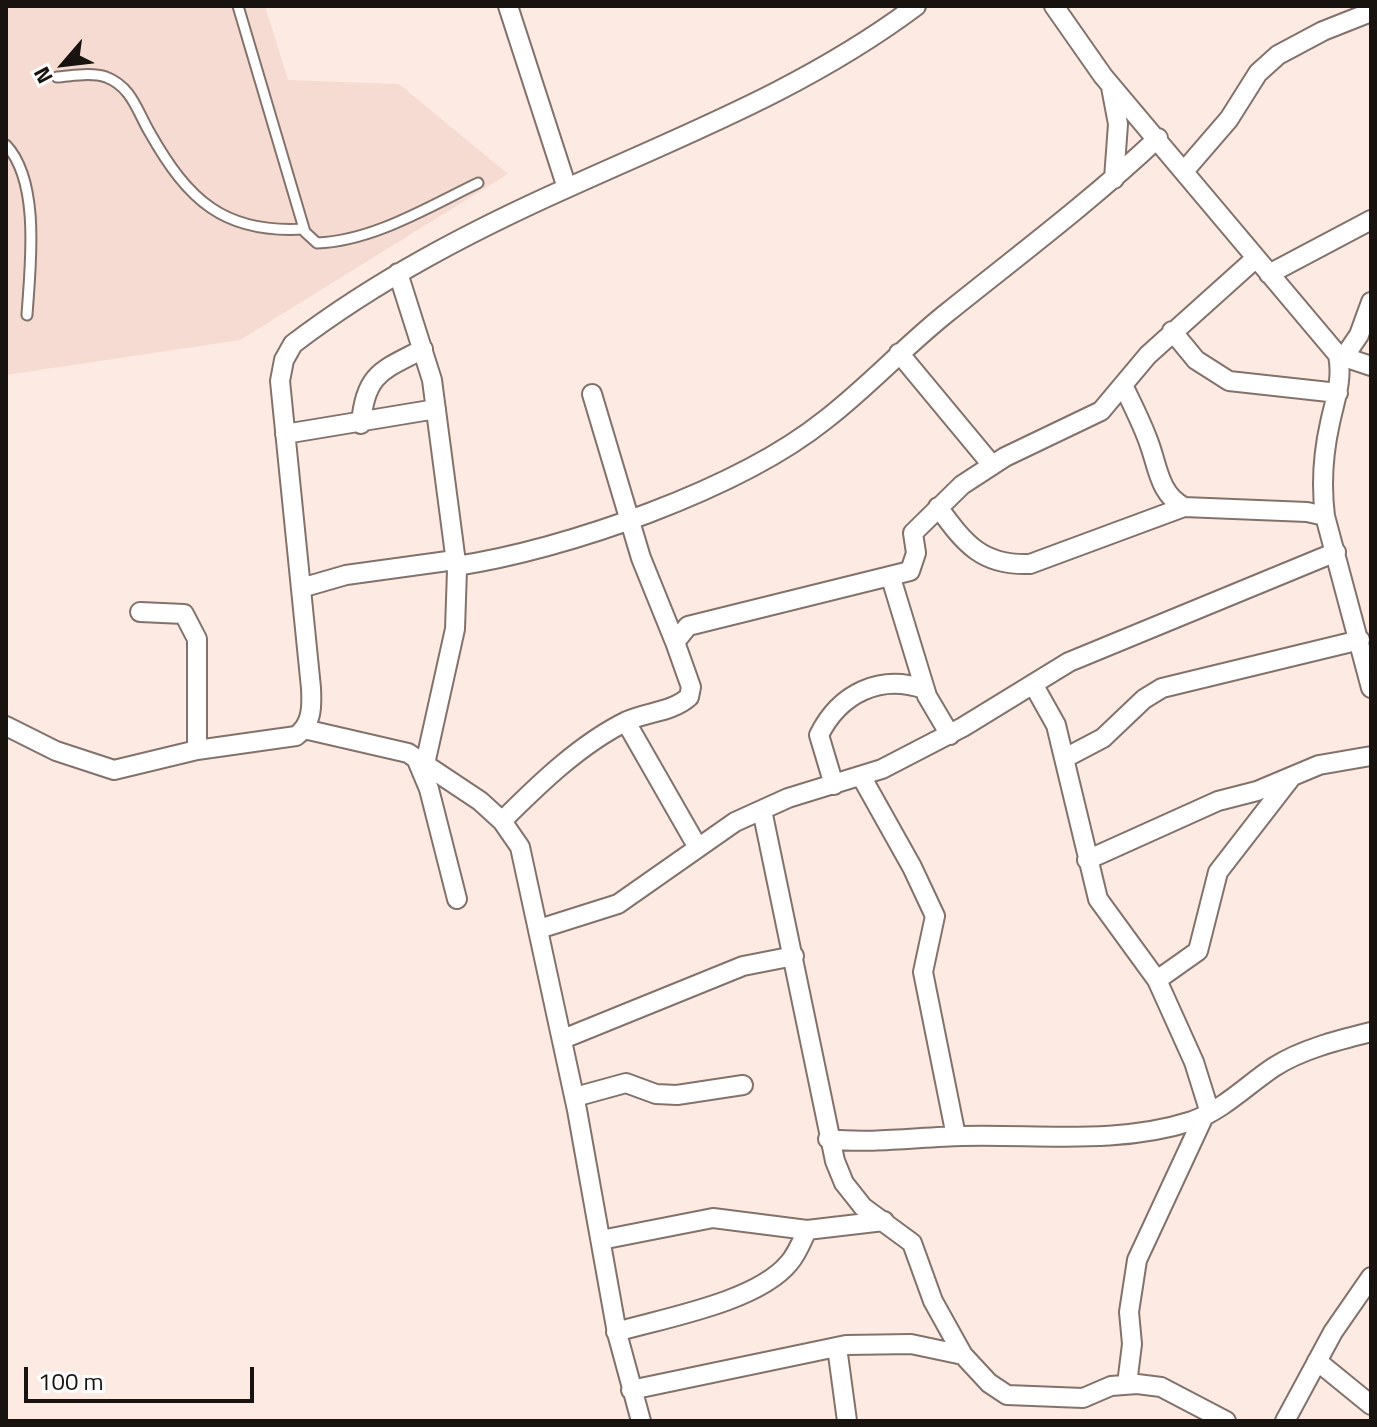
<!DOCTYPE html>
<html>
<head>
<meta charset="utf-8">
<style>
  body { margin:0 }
  #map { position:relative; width:1377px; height:1427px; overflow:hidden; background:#fdeae3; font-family:"Titillium Web",sans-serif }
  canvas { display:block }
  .frame { position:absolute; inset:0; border:8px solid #191310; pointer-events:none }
  .north { position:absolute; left:24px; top:24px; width:80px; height:80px; -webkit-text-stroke:6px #fff; paint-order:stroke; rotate:242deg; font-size:22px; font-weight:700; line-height:32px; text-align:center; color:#191310 }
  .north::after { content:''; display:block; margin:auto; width:28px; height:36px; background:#191310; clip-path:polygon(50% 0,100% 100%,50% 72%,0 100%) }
  .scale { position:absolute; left:24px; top:1367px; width:230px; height:36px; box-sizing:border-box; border:4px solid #191310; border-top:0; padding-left:10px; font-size:24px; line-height:28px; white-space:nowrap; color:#191310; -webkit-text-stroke:6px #fff; paint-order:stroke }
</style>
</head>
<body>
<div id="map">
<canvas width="1377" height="1427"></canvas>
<div class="frame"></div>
<div class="north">N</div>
<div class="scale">100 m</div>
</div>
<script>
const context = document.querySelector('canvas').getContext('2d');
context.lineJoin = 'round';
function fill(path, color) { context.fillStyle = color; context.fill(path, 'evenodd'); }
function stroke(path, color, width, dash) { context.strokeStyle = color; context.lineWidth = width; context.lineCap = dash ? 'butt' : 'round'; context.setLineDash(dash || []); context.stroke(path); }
fill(new Path2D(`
  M6,6H265L288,80L399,84L508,174L240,340L6,375Z`), '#f5dbd1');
const lane = new Path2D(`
  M238,6L305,232L317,243C373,241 428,207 478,183
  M57,77C72,76 91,72 106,77C132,87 137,111 150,133C188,200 224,234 304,229
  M6,145C41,182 30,268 27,315`);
const street = new Path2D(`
  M508,6L567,188
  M1054,6L1103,76L1338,355C1343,380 1335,399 1330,423C1323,454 1321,484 1325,516L1371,688
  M1111,87L1118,124L1114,179
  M1185,170L1229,119L1258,73L1278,55L1323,31L1371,12
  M398,273L432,380L457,570L455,629L425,764
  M1269,274L1371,220
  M1172,331L1196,360L1229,381L1338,393
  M899,353L992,465
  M1338,355L1371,366
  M1344,357L1359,335L1371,302
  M1123,385C1132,404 1142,423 1149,443C1158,467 1159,494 1184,507L1307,512L1325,516
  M592,394L641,558L675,642
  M361,424C365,373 383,370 423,349
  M285,434L436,409
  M938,507C965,544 982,566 1030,564L1184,507
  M456,566C565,550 739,489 825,420C868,387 905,346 948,312C1019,255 1091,201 1158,138
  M891,578L927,696L950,735
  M301,588L346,575L455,560
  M140,612L184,614L197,639V750
  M1033,684L1056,725L1098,899L1157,980L1194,1062L1210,1113
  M626,722L697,846
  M6,726L56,751L114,770L197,750L296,736C312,725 312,707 311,688L280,381L284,360L293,344C377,280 471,231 567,188C688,133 808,87 916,6
  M304,729L408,753L480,801L502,821L520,847L577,1110L617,1333L641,1421
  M416,758L429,789L457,899
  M1065,758L1103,738L1144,699L1162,688L1360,640
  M861,776L912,867L935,916L923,972L956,1136
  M834,785L819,735C840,693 880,674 924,689
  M762,810L835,1161L844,1183L863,1207L912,1243L933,1301L963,1355
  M502,821C538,785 580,744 627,721C647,712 672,712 689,697L691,687L675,642L688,626L910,571L916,553L913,533L962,485L1005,457L1101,411L1148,355L1256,258
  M1087,860L1218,801L1257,791L1319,765L1371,756
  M539,929L618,904L735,822L788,798L882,769L963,727L1069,662L1336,552
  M1157,980L1198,951L1218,872L1290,779
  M563,1039L743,966L794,956
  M575,1097L626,1083L656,1094L677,1095L743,1085
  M828,1139C872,1144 918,1137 962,1136C1040,1134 1117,1145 1192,1121C1223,1110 1247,1085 1274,1067C1302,1049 1339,1040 1371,1032
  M601,1240L713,1218L807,1230L884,1221
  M616,1332C664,1318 757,1302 789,1263C797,1254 802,1241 807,1230
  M837,1347L847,1421
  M1317,1361L1371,1405
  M1127,1384L1132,1344L1129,1312L1137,1260L1204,1116
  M631,1390L846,1345L911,1344L963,1355L989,1383L1007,1395L1083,1398L1111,1386L1137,1384L1161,1387L1226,1421
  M1285,1421L1333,1332L1371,1277`);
stroke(lane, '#82726b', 13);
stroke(street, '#82726b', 22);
stroke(lane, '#fff', 9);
stroke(street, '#fff', 18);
</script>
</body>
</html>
